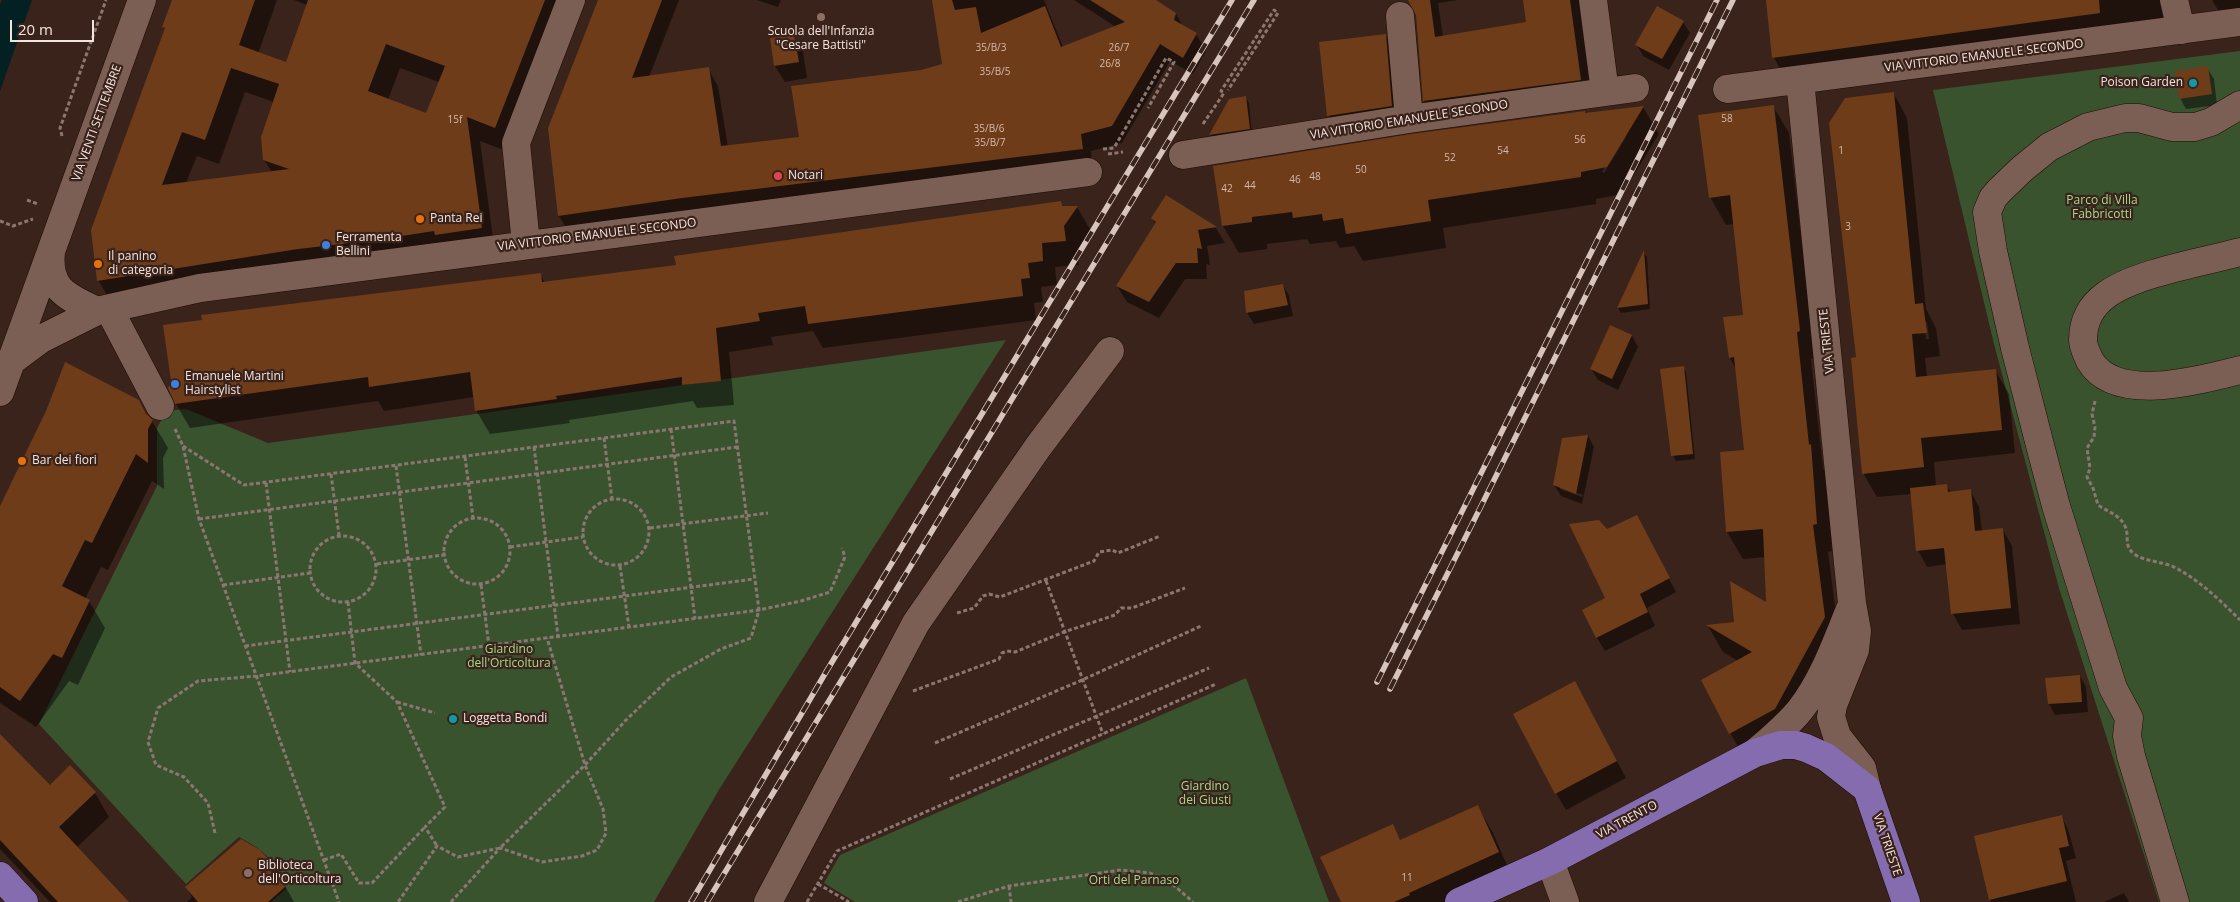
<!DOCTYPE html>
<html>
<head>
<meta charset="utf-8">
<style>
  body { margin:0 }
  #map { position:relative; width:2240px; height:902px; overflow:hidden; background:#3a231a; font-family:"Open Sans",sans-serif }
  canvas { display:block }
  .scale { position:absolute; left:10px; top:20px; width:84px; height:22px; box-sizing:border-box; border:2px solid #f5e4de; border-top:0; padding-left:6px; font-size:15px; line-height:18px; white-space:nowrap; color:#f5e4de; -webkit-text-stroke:4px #3a231a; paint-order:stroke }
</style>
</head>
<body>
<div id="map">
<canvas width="2240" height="902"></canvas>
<div class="scale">20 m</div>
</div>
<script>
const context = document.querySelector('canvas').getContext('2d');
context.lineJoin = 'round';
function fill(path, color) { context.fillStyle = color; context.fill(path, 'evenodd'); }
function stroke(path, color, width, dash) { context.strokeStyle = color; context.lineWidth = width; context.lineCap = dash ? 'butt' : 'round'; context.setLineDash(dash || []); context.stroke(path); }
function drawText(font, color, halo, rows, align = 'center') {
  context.font = font + ' "Open Sans",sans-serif'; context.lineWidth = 4.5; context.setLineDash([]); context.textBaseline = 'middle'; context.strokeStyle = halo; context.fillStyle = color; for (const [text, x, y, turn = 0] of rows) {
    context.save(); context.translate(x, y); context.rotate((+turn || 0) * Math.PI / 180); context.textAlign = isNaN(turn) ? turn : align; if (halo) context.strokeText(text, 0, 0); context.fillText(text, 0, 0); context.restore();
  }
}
fill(new Path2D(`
  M2240,51V902H2159L2059,588L1994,344L1933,90Z
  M1006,340L720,788L654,902H271L286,889C275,859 266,852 239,837L186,884L39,724L157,486V428L166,411L186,409L268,443Z
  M1246,678L1329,902H855L824,883L840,855Z`), '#3a532f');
fill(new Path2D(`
  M2,0H32L0,91V5Z`), '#032022');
fill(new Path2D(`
  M173,0H277L258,54L287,64L307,5L294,0H568L509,152L480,141L495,253L113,305L98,280L165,30L163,27ZM400,68L439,82L427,115L388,100ZM245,92L274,102L264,160L272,172L186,183L197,156L219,164Z
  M600,0H679L649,77L708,69L718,86L728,147L800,138L922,71L944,65L933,0H1044L1063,47L1116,27L1074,0H1153L1176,14L1183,26L1196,34L1206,51L1193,74L1170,61L1122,143L1091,151L1092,166L570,234L559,216L549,128Z
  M756,0H781L778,7Z
  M1409,0H1458L1438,3L1443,36L1527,23L1524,0H1579L1592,101L1437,122L1424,101L1417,16Z
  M1767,0H2170L2175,22L1790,85L1774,58Z
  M2212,0H2240V22L2226,23Z
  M1683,22L1690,33L1669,70L1643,56L1637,45Z
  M1385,35L1395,51L1401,122L1338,132L1329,116L1320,43Z
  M793,36L803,52L807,78L785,82L775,66L773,39Z
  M2207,68L2214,79L2217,105L2186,109L2180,98Z
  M1894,94L1907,118L1926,309L1936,328L1940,356L1925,358L1927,377L1995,370L2009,394L2015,453L1934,462L1936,486L1946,485L1951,493L1970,490L1979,507L1982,532L2003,530L2012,546L2020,624L1962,630L1953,614L1947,564L1927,567L1918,550L1912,494L1877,497L1863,473L1858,358ZM1924,320L1927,323L1929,339H1926Z
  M1246,98L1249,103L1252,134L1213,140L1210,135L1230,101Z
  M1773,106L1789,133L1815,358L1811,359L1823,468L1826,473L1832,551L1828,552L1840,645L1746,760L1730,733L1738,661L1723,652L1708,626L1735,623L1768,605L1766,557L1743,559L1727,532L1745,451L1736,369L1730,358L1745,316L1734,224L1726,225L1710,197Z
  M1643,107L1659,134L1622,194L1596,199V204L1443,228L1446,248L1363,261L1354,246L1340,248L1336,241L1310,244L1307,239L1267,244V249L1239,253L1223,226L1215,167ZM1623,137H1626L1604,173L1602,172Z
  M1166,196L1216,228L1225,243L1207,246L1210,265L1206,264L1207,279H1185L1159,318L1127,302L1117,286L1156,224L1152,218Z
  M1060,202L1063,207H1077L1091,231L1077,250L1079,265L1055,267L1057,285L1041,287L1043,302L1034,303L1036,320L823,348L813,331L771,337L773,345L729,352L734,405L697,408L693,401L569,420L570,423L490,434L476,410L474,397L384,411L378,401L190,428L176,404L540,274L545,283L677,266Z
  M1644,253L1647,257L1650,309L1621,313L1618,308Z
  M1283,285L1289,296L1293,316L1254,324L1247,313Z
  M1632,336L1638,347L1618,390L1598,380L1591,369Z
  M1683,367L1686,372L1695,459L1676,461L1673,455Z
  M147,416L152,421L168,448L163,458L164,489L152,481L108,570L101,567L85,599L89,601L105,628L78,685L69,681L36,727L0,703V508Z
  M1588,436L1594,447L1582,504L1561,496L1554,485ZM1560,487L1583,495L1582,497L1560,489Z
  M1607,530L1644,531L1676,592L1647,608L1655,626L1605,651L1597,638L1607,599Z
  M2080,676L2086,687L2088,712L2055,715L2049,704L2047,679Z
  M1575,683L1626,778L1566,810L1556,793Z
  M0,735L50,787L70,767L95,793L109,817L76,848L127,902H50L0,849Z
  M1478,807L1493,833L1513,879L1465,902H1342L1392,825L1401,841Z
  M2061,816L2068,829L2076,858L2066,861L2076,902H1991L1975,837Z
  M275,868L294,902H187L192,897L186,887Z
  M2124,893L2129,902H2104Z`), '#0007');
fill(new Path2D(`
  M172,0H255L239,45L286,62L308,0H545L495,128L467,117L482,228L435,235L434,231L376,240L298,249L97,281L91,230L165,28L162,27ZM386,44L445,66L426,113L368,91ZM231,68L279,84L261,137L263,160L289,169L162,185L182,132L205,140Z
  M598,0H662L632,78L709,67L721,146L799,137L791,86L921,70L942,64L932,0H952L955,10L976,7L981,33L1045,6L1061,47L1125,22L1090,0H1156L1176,13L1174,20L1197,33L1183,58L1160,44L1112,126L1081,134L1083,149L682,198L558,216L548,128Z
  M1408,0H1430L1435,37L1526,22L1523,0H1570L1581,80L1423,101L1416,15Z
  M1766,0H2099L2100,13L1772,58Z
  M1657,6L1684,21L1662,59L1635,45Z
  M1386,34L1392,106L1327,116L1319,42Z
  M794,35L799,62L774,66L770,38Z
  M2208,66L2212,94L2179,99L2175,71Z
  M1894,92L1915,304L1923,303L1927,333L1912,334L1916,377L1996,369L2002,430L1921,438L1924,467L1862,474L1851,358L1856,357L1829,123L1845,98Z
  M1246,96L1250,129L1209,135L1229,99Z
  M1774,105L1800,331L1797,332L1809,445L1811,444L1817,524L1813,525L1825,617L1775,709L1729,734L1701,680L1752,652L1706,625L1734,622L1730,581L1766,602L1763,529L1726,532L1720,452L1744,450L1734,357L1729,358L1723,317L1743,315L1730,195L1709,198L1698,115Z
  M1644,106L1607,167L1581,172V177L1428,200L1431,221L1346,234L1343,218L1323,221L1322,214L1293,218L1292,212L1252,217V222L1222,226L1213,166L1411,134L1585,111V113Z
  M1166,195L1217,227L1198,230L1202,249L1197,248L1198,263H1176L1149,302L1116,286L1156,222L1151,218Z
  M1061,201L1062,206H1078L1064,226L1066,241L1042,243L1043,261L1028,263L1030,278L1021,279L1023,296L808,324L805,306L758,313L760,321L716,328L721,381L682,385V377L556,396L557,399L475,411L470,372L369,387L368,377L175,404L168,388L171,381L163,325L202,320L201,315L541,273L542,282L676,265L674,256Z
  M1644,250L1648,304L1617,308Z
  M1283,284L1288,305L1246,313L1244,291Z
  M1610,325L1632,335L1612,379L1590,369Z
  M65,362L139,400L146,414L153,420L148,429V463L136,454L92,543L85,540L62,586L90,600L62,658L53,654L20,701L0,687V506L46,411Z
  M1684,366L1693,454L1671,456L1660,369Z
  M1588,435L1576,494L1553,485L1562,438Z
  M1947,484L1948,492L1971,489L1975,531L2003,528L2011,608L1951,614L1944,548L1916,551L1910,488Z
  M1637,515L1670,578L1640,594L1648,612L1596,638L1582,610L1605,598L1569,524L1599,520L1607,529Z
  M2080,675L2082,702L2048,704L2045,678Z
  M1575,681L1617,761L1555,794L1513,714Z
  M0,734L50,785L70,765L96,792L59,827L129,902H58L0,840Z
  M1478,805L1499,852L1409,893L1410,895L1394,902H1341L1320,857L1393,824L1400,840Z
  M2062,815L2069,846L2059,848L2067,881L1989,900L1974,836Z
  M241,839L260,850L276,867L285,887L268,902H198L185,887Z`), '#6f3c19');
const minor = new Path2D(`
  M1593,0L1605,92
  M2174,0L2181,30
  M1400,16L1409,119
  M1800,80L1852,603L1857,631L1855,650L1833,705L1831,717L1837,736L1862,768L1867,789
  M1727,89L2240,22
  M1183,155L1409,119L1635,88
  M526,244L516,143L571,0
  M51,252C47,290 68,297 97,311
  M2240,252C2203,262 2136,273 2106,295C2091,306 2083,321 2083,340C2083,347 2087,354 2090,361C2116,404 2201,380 2240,370
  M109,309L160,406
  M10,362L41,339L97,311L200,288L1088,172
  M0,392L142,0
  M1755,753C1771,739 1787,726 1800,710C1823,681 1836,643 1850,609
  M1550,861L1565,902
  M768,902L916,623L1038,447L1110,351
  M2175,902L2131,756L2127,736L2129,718L2113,688L2056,506L2042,453L2015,348L1993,251L1987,212L1993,198L1999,191L2022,169L2049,147L2088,127L2125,118H2139L2172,127H2195L2211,122L2240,105`);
const major = new Path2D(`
  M0,876L24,902
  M1459,902L1550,861L1755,753L1781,745H1796L1806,748L1826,757L1867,789L1906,902`);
stroke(minor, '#200b04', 29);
stroke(major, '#200b04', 29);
stroke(new Path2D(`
  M1203,124L1224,93L1221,91L1274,10L1278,13L1228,90
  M62,136L60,128L106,0
  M1103,149L1114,148L1166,58L1174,62L1148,108
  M1108,154L1123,152
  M27,200L38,204
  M0,221L13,226L33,219
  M2095,401L2092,414L2095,427L2094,437L2087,448L2090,468L2087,477L2093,488L2098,505C2108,512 2120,515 2125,526C2130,537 2123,545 2134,554C2146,562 2161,561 2174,567C2199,580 2220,600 2240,620
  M175,429L183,446L199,519L339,902
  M671,429L695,619
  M604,438L612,499
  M183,446L244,485L734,421L759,610L751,638L721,649L671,677L626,720L585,765L500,848L458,857L437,846L398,902
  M534,447L558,636
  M465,457L473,518
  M396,466L421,655
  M331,474L339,535
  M266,483L290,672
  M583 532a33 33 0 1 1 66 0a33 33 0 1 1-66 0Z
  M444 551a33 33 0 1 1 66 0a33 33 0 1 1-66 0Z
  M199,519L737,447
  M650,528L768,513
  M310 569a33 33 0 1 1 66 0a33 33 0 1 1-66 0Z
  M510,547L583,537
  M377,564L443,555
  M620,566L629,627
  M1046,581L1103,734
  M223,585L310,573
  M481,585L489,646
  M348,602L355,663L397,702L445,807L425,827L437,846
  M957,613L974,608L983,596L989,594L1000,597L1094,561L1099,552L1112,550L1118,553L1160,536
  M245,646L754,579
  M913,691L999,659L1002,653L1007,651L1015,652L1064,632L1115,615L1121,608H1132L1185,588
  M397,702L435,713
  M935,743L1082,680L1201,626
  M950,779L1209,668
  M215,833L208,803L184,777L156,765L148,742L158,708L198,681L257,676L759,610L801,601L830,592L845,557L842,548
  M324,860L341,854L359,883H372L425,827
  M818,884L849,902
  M1009,886L1011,902
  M451,902L500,848L542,862L582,856L597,850L606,833L603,809L585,765L547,638
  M807,902L837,851L1216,684
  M958,902L1009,886L1121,870L1150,873L1170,882L1193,902`), '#8c7770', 3, [4, 2.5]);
stroke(minor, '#7b5f55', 28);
stroke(major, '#856caf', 28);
const rail = new Path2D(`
  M1377,682L1717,0
  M1390,689L1733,0
  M691,902L826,672L1232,0
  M707,902L1254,0`);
stroke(rail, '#d6c4bd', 5.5);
stroke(rail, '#3a231a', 4, [11]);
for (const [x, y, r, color] of [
  [821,17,5,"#8d6e63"],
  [2193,83,5,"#0f9aa8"],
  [778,176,5,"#e0444e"],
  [420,219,5,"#e8710a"],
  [326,245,5,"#3f7fe0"],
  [98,264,5,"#e8710a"],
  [175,384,5,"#3f7fe0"],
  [22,461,5,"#e8710a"],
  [453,719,5,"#0f9aa8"],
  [248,873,5,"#8d6e63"]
]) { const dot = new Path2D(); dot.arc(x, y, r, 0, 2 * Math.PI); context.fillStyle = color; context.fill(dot); stroke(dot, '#3a231a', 2); }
drawText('10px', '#d4baad', null, [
  ["35/B/3",991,48],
  ["26/7",1119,48],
  ["26/8",1110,64],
  ["35/B/5",995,72],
  ["58",1727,119],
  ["15f",455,120],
  ["35/B/6",989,129],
  ["56",1580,140],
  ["35/B/7",990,143],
  ["54",1503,151],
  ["1",1841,151],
  ["52",1450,158],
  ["50",1361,170],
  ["48",1315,177],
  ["46",1295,180],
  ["44",1250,186],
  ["42",1227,189],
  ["3",1848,227],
  ["11",1407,878]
]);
drawText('12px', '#f5e4de', '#3a231a', [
  ["Scuola dell'Infanzia",821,32,"center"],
  ["\"Cesare Battisti\"",821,46,"center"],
  ["Poison Garden",2183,83,"right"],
  ["Notari",788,176],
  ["Panta Rei",430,219],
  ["Ferramenta",336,238],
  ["Bellini",336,252],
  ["Il panino",108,257],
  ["di categoria",108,271],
  ["Emanuele Martini",185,377],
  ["Hairstylist",185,391],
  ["Bar dei fiori",32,461],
  ["Loggetta Bondi",463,719],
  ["Biblioteca",258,866],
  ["dell'Orticoltura",258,880]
], 'left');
drawText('12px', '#f5e4de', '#3a231a', [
  ["VIA VITTORIO EMANUELE SECONDO",1984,56,-7],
  ["VIA VITTORIO EMANUELE SECONDO",1409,120,-9],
  ["VIA VENTI SETTEMBRE",97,123,-70],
  ["VIA VITTORIO EMANUELE SECONDO",597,235,-7],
  ["VIA TRIESTE",1827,341,-96],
  ["VIA TRENTO",1627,820,-28],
  ["VIA TRIESTE",1887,845,71]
]);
drawText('12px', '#a4da8f', '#3a231a', [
  ["Parco di Villa",2102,201],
  ["Fabbricotti",2102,215],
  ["Giardino",509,650],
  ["dell'Orticoltura",509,664],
  ["Giardino",1205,787],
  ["dei Giusti",1205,801],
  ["Orti del Parnaso",1134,881]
]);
</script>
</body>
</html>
